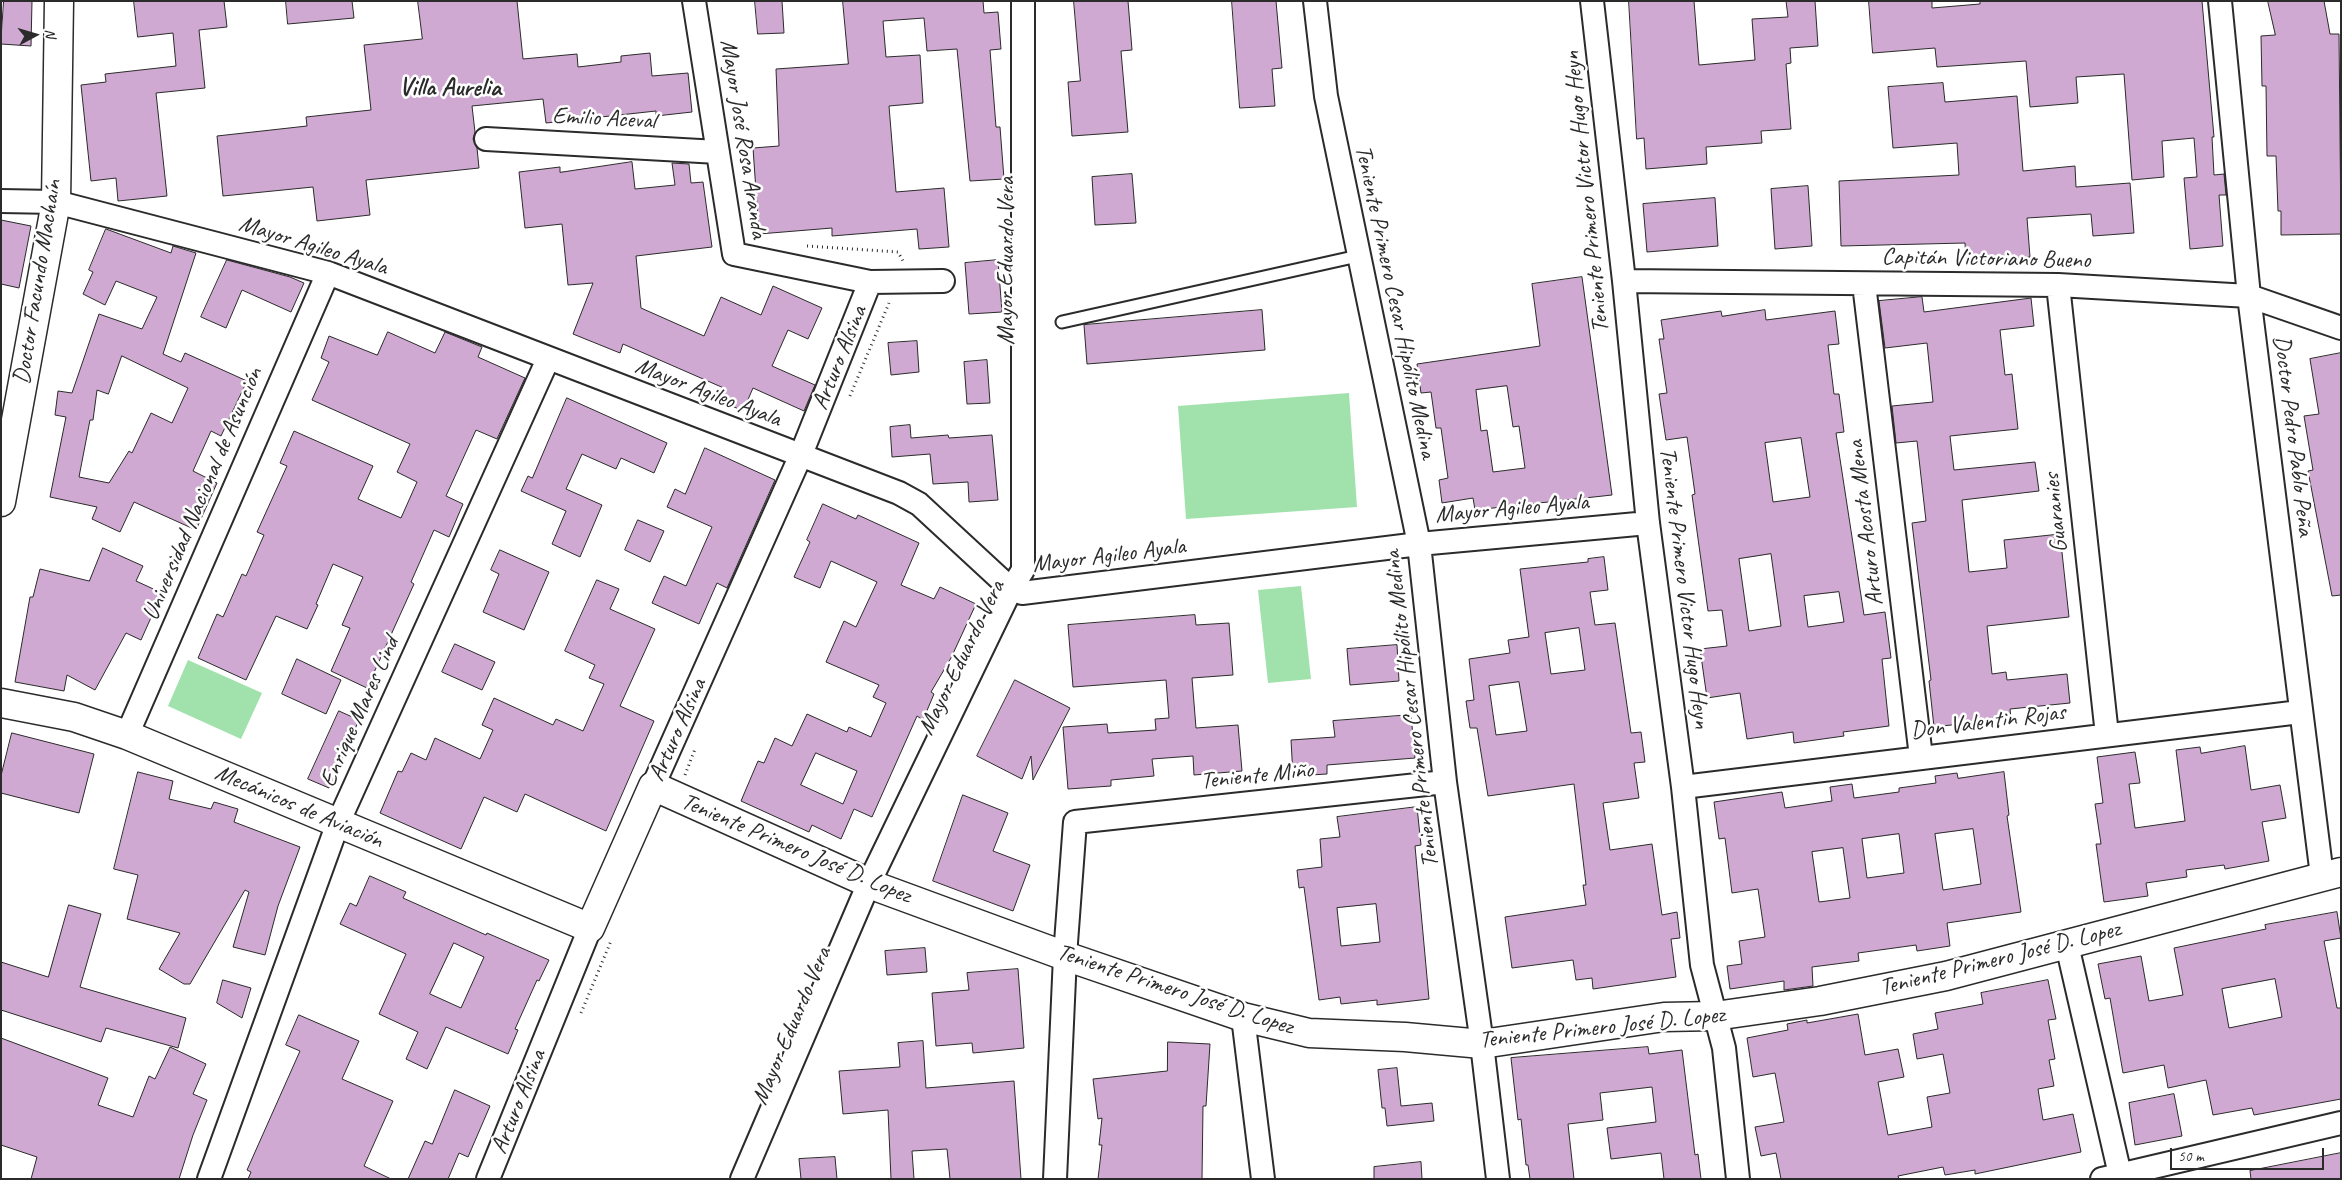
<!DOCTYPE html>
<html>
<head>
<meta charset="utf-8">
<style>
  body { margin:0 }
  #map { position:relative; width:2342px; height:1180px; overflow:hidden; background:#fff; font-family:Caveat,sans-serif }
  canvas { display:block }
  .frame { position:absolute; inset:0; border:2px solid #2b2b2b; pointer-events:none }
  .north { position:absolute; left:10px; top:10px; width:50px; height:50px; -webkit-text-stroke:4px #fff; paint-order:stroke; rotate:84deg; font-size:14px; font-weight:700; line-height:20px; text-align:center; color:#2b2b2b }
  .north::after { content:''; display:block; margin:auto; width:18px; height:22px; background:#2b2b2b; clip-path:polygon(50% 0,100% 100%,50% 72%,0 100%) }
  .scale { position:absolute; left:2170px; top:1148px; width:154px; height:22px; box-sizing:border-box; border:2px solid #2b2b2b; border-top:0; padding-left:6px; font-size:15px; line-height:18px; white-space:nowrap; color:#2b2b2b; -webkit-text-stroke:4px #fff; paint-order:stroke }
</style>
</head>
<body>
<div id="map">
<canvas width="2342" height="1180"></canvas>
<div class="frame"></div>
<div class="north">N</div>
<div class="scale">50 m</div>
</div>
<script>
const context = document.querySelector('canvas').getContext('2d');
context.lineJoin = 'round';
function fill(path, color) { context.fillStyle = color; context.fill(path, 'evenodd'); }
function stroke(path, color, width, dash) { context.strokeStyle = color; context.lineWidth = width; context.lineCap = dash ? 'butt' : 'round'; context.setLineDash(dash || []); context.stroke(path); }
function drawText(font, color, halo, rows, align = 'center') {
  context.font = font + ' Caveat,sans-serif'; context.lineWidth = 5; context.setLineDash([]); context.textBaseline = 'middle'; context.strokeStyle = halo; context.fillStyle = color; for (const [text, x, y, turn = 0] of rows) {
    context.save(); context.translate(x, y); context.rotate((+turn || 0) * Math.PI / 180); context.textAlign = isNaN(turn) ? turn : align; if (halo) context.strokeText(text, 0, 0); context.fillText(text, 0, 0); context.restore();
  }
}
fill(new Path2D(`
  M1349,393L1357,507L1186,519L1178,406Z
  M1301,586L1311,679L1268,683L1258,590Z
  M188,660L262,693L241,739L168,706Z`), '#a1e2ac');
const building = new Path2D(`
  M4,1H32L31,46L1,44Z
  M134,1H224L227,27L199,30L205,88L156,93L167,196L118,201L116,178L91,181L81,85L106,82L105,74L176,66L173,33L138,37Z
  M286,1H352L354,18L288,24Z
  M418,1H517L523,59L577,54L578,67L621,62V56L650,53L652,76L688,73L692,112L656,116V111L546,123L543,99L472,106L475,132L473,139L477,148L479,168L366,180L370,215L317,221L313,187L223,196L217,136L307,126L306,117L371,110L364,45L422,39Z
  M755,1H782L784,33L758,34Z
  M843,1H983L984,13L998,12L1001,49L990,50L996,127H1000L1004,179L970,181L957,49L927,51L924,18L883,21L886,57L920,55L923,103L889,106L896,192L944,188L949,247L919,249L917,229L832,236V228L759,234L753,148L779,146L776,69L848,64Z
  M1074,1H1128L1132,50L1121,51L1128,132L1072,136L1068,82L1080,81Z
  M1232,1H1276L1282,68L1272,69L1275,106L1240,108Z
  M1629,1H1694L1699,65L1755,60L1752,19L1788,17L1786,1H1815L1818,46L1790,48L1791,63L1786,64L1791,129L1761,131L1762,143L1706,147L1707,164L1646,169L1644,138L1637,139Z
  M1869,1H1932V8L1980,4V1H2202L2214,137H2212L2214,175L2224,174L2226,195H2219L2223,246L2190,249L2184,178L2197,177L2194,138L2162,141L2164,177L2132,180L2124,74L2076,77L2078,103L2030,107L2026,61L1937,67L1935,48L1873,53Z
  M2268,1H2324L2330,34H2339L2341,234L2281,235V211H2278L2276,156H2267L2266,86H2262L2261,36L2275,35Z
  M1943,83L1945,102L2017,96L2023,171L2075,166L2076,187L2130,183L2134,233L2093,236L2091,214L2027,218L2030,257L1966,262L1965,243L1841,246L1839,181L1959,175L1957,143L1893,148L1888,87Z
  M632,162L635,189L675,185L672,163L689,164L691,183L703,182L712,247L636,256L641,308L704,336L721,297L761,315L773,286L822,308L808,339L788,330L772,366L815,385L804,411L753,388L743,411L721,401L726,389L623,344L620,353L573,334L593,283L568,285L562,224L525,228L519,172L560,167V172Z
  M1132,174L1136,223L1095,225L1092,177Z
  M1808,186L1812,246L1775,249L1771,189Z
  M1715,198L1718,246L1647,252L1643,204Z
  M1,220L31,226L19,288L1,284Z
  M106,229L171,253L173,246L196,253L163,354L181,362L185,353L247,381L221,436L211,431L193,471L217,483L196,530L134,502L120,532L92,519L97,507L50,497L66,417L55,415L58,391L72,393L99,314L142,329L157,297L116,281L105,305L83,294L93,272L89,270ZM122,356L188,388L172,423L151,413L132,453L129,451L109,483L79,477L90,420H93L97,390L108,394Z
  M227,260L290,277L304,283L291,312L242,290L226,328L201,317Z
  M998,260L1002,312L969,314L965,263Z
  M1582,277L1612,495L1475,510L1473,498L1442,503L1439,480L1448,478L1441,428H1436L1431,392L1421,393L1417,364L1540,346L1532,284ZM1507,386L1513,427L1519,426L1525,468L1493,472L1487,430L1481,431L1476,390Z
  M1922,297L1924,312L2031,298L2034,326L2000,330L2005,375L2012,374L2018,429L1950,436L1954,470L2035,462L2039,491L1962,500L1969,572L2007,568L2004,540L2060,534L2069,617L1987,626L1992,674L2006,672L2007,680L2067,674L2070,703L2010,709L2011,718L1934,727L1929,681L1931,680L1912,523L1926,521L1917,441L1896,443L1892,406L1933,402L1927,343L1885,348L1879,301Z
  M1262,310L1265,350L1087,364L1084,325Z
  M1765,310L1766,320L1835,311L1839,344L1828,345L1834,394H1839L1844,432L1836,433L1864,615L1885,612L1891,658L1882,659L1889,726L1843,732L1844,736L1794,743L1793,732L1747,739L1740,693L1707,698L1700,649L1727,646L1722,610L1708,611L1692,495L1695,494L1687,437L1666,440L1659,394L1667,393L1659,339H1664L1661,320L1721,311L1722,316ZM1801,438L1810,497L1773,502L1765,443ZM1771,554L1781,626L1749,631L1739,559ZM1839,592L1844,622L1808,627L1804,596Z
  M388,332L435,353L445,332L482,347L478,357L525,378L497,439L476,430L446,496L463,504L449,537L434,530L411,582L414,584L367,688L331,671L350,628L342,625L363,577L333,564L316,604L318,605L307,629L276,616L246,680L198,658L217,614L223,617L242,574L246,576L264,535L257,532L287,466L280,463L294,431L373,466L358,499L401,518L417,482L397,472L410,444L312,400L329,362L321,358L329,336L377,355Z
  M917,341L919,372L891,375L888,343Z
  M2341,353V595L2332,596L2308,471L2313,470L2304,416L2319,414L2310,359Z
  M987,360L990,403L967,404L964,362Z
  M567,398L667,443L654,473L621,458L616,469L582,454L566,489L602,505L580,557L552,544L566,511L521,491L528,476L532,478Z
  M910,425L911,438L948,435L949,438L992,435L998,500L969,502L968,482L933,484L930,454L892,457L890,427Z
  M705,448L775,480L727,588L717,583L699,624L652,603L664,576L686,586L712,527L667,507L675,489L685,494Z
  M823,504L856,519L858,515L919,543L901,585L934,599L940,587L976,604L951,658L931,692L934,694L923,720L917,716L872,817L854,809L841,839L812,825L809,832L741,801L758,761L764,763L775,738L792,746L807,714L847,732L849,727L871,737L886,703L873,697L879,685L826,662L844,621L856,627L877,582L831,561L820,588L794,577L810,542L807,540ZM816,753L857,771L843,804L801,785Z
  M638,520L664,531L650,562L625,550Z
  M103,548L143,566L136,581L162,593L141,640L126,633L95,690L67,675L64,691L15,682L30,597H33L40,569L89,581Z
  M500,550L549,572L524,630L483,612L499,574L491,570Z
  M1604,557L1608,590L1590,592L1595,625L1615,623L1631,733L1641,732L1645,762L1634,763L1639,798L1603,803L1610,850L1652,844L1662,915L1677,912L1680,938L1671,939L1676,977L1593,989L1592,978L1576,980L1573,960L1512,968L1505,917L1586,905L1583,885H1586L1574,784L1488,796L1477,728H1470L1466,701L1474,700L1469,659L1510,653L1508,640L1529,637L1520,569L1588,562V559ZM1579,628L1585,670L1551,674L1545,633ZM1519,682L1527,731L1496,735L1489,686Z
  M597,580L619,589L610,609L655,629L620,706L654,721L606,831L525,794L517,812L484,797L461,849L380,813L398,771L402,772L411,753L426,760L435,738L480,759L493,730L482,725L494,698L553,725L556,719L583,731L604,684L589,678L595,665L565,651Z
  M1195,615L1196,625L1229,623L1233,675L1192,678L1196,728L1238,725L1242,771L1194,775L1193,756L1152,759L1154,776L1111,780V786L1068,789L1063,727L1107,724L1108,733L1156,730L1155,719L1169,718L1166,680L1073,687L1068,625Z
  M455,644L495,662L482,690L442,672Z
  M1397,645L1399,681L1350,685L1347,649Z
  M297,659L341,680L326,714L282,694Z
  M1015,680L1070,708L1033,780L1031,756L1022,779L977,756Z
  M339,711L359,720L329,788L308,779Z
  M1411,715L1415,758L1327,765V774L1293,776L1291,740L1335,737L1333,721Z
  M12,733L94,754L79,813L1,793V776Z
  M2245,746L2251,790L2280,785L2286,818L2262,822L2269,861L2225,869L2224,865L2186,870L2187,877L2146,883L2148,896L2104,902L2096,844H2101L2095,804L2103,803L2097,757L2135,752L2140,783L2129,784L2135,828L2185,821L2176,750L2200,747L2201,753Z
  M138,772L173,781L169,799L211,809L214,802L238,809L234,822L300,847L278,906L265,955L233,947L249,892L245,890L190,984H184L159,969L180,933L127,919L138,875L114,869Z
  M2004,772L2009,815L2007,816L2021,912L1947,923L1950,946L1917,951L1916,945L1858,953L1859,961L1812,967L1813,986L1784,990V981L1730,989L1727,966L1742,964L1739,941L1765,937L1758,889L1732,893L1725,838L1719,839L1714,802L1782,792L1785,808L1832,801L1830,787L1852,784L1854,798L1899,792V788L1936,783L1935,776L1957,773L1958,778ZM1973,829L1981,884L1943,890L1935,834ZM1899,834L1904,873L1867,878L1862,839ZM1843,848L1850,898L1819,902L1812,852Z
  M963,795L1008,813L993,851L1030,865L1013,911L933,881Z
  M1417,807L1421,845L1415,846L1429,999L1377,1005V1000L1341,1004L1340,997L1319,1000L1304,887L1299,888L1297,870L1322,867L1320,839L1340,837L1337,817ZM1376,904L1380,942L1341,946L1337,908Z
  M370,876L406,892L403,898L486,935L487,933L549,960L539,981L537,980L515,1029L518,1030L508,1054L446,1027L427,1069L406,1059L418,1032L379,1014L406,954L340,924L350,903L356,906ZM454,943L484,957L461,1008L430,994Z
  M69,905L101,914L80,987L186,1018L178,1048L106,1028L101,1042L1,1010V962L48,977Z
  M2337,912L2341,938L2324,941L2337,1008H2341V1099L2254,1115L2252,1108L2213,1115L2206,1080L2168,1088L2164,1065L2123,1073L2110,998L2105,999L2098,964L2141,956L2149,1001L2183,995L2174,948L2266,929L2265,925ZM2275,979L2282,1017L2229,1028L2222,989Z
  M925,948L927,972L887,975L885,951Z
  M1018,969L1024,1048L973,1053L972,1043L936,1046L932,993L969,990L967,973Z
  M223,980L251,988L242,1018L217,1003Z
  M2048,980L2056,1019L2048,1020L2055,1059L2049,1060L2054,1086L2038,1089L2043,1120L2073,1114L2081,1152L1975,1174V1170L1945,1175L1943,1167L1898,1176L1899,1179H1781L1776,1153L1761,1156L1755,1127L1784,1122L1775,1073L1753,1077L1747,1038L1788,1030L1787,1024L1807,1020V1023L1858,1014L1865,1055L1898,1049L1904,1077L1878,1082L1888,1135L1932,1127L1927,1097L1950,1093L1943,1054L1917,1059L1913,1034L1938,1029L1935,1013L1983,1004L1981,993Z
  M299,1015L359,1041L342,1079L393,1101L364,1166L391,1179H248L251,1172L247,1170L300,1051L286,1045Z
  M1,1038L108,1078L98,1105L133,1117L149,1076L155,1079L170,1047L206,1064L193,1094L207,1100L193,1135L179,1179H31L37,1157L1,1145Z
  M923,1041L926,1088L1014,1081L1021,1179H950L947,1149L912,1151L914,1179H891L888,1110L843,1114L839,1071L900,1067L898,1043Z
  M1168,1042L1210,1044L1206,1106H1203L1202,1179H1098L1102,1145H1099L1102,1118L1098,1119L1093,1079L1167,1071Z
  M1648,1047L1649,1054L1682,1050L1695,1155L1698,1154L1701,1179H1664L1661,1153L1611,1159L1607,1128L1656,1122L1652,1087L1600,1093L1603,1120L1568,1124L1574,1179H1530L1528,1165H1526L1521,1119L1518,1120L1511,1058Z
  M1397,1068L1401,1106L1432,1103L1434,1121L1387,1126L1385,1108H1382L1378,1070Z
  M455,1090L490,1106L468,1157L459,1153L448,1179H408L425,1141L432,1144Z
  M2174,1094L2182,1136L2135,1145L2129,1103Z
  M2341,1153V1179H2251L2250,1171Z
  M835,1157L837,1179H801L799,1159Z
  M1421,1162L1422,1179H1374V1167Z`);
fill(building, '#cfa9d1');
stroke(building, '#2b2b2b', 1);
const lane = new Path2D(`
  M1062,322L1358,256`);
const street = new Path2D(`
  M694,1L734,254L870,282L943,281
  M1315,1L1326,96L1419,544L1445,782L1482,1044L1498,1179
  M1592,1L1624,281L1648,523L1683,787L1702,965L1724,1048L1738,1179
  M2220,1L2249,296L2322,876
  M486,139L718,152
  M1,201L56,202L328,273L899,493L919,504L1011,589L1022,593L1419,544L1648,523
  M1624,281L2058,285L2249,296L2341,328
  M1864,284L1921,757
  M2058,285L2107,735
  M127,735L328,273
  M653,786L800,457L870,282
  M1683,787L2300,712
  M2067,945L2121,1179
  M1243,1017L1263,1179
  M209,1179L338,823L548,359
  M488,1179L590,928
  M742,1179L869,883L1011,589L1023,570V1
  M1055,1179L1065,956L1075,822L1445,782
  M2102,1179L2341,1123`);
const secondary = new Path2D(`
  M1,502L56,202L59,1
  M1,703L74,717L127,735L590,928L653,786L880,888L1065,956L1243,1017L1309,1033L1405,1037L1482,1044L1664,1017L1715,1016L1820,1001L1946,976L2341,872`);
stroke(lane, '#2b2b2b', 15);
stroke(street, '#2b2b2b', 26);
stroke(secondary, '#2b2b2b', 31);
stroke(new Path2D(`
  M807,246L898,252L903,261
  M850,396L889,303
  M685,775L695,749
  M581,1013L611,941`), '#2b2b2b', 3, [1, 4]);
stroke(lane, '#fff', 11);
stroke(street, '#fff', 22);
stroke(secondary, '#fff', 28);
drawText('24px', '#2b2b2b', '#fff', [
  ["Emilio Aceval",604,119,3],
  ["Mayor José Rosa Aranda",743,139,81],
  ["Teniente Primero Victor Hugo Heyn",1587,192,-96],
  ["Mayor Agileo Ayala",313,246,17],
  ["Capitán Victoriano Bueno",1986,259,1],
  ["Mayor Eduardo Vera",1007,261,-90],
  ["Doctor Facundo Machaín",38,282,-81],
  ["Teniente Primero Cesar Hipólito Medina",1395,302,78],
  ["Arturo Alsina",840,358,-68],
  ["Mayor Agileo Ayala",708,393,21],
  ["Doctor Pedro Pablo Peña",2293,436,83],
  ["Universidad Nacional de Asunción",203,494,-67],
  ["Mayor Agileo Ayala",1512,509,-5],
  ["Guaranies",2056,513,-96],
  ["Arturo Acosta Mena",1866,523,-97],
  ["Mayor Agileo Ayala",1109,556,-7],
  ["Teniente Primero Victor Hugo Heyn",1684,588,83],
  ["Mayor Eduardo Vera",962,658,-64],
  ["Teniente Primero Cesar Hipólito Medina",1412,709,-97],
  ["Enrique Mares Lind",360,712,-66],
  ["Don Valentin Rojas",1988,722,-7],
  ["Arturo Alsina",678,730,-66],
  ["Teniente Miño",1257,776,-6],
  ["Mecánicos de Aviación",299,807,23],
  ["Teniente Primero José D. Lopez",796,849,23],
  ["Teniente Primero José D. Lopez",2000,959,-14],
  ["Teniente Primero José D. Lopez",1175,990,18],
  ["Mayor Eduardo Vera",792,1026,-67],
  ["Teniente Primero José D. Lopez",1602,1028,-6],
  ["Arturo Alsina",519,1102,-68]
]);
drawText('bold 25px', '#2b2b2b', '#fff', [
  ["Villa Aurelia",450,88]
]);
</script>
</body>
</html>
